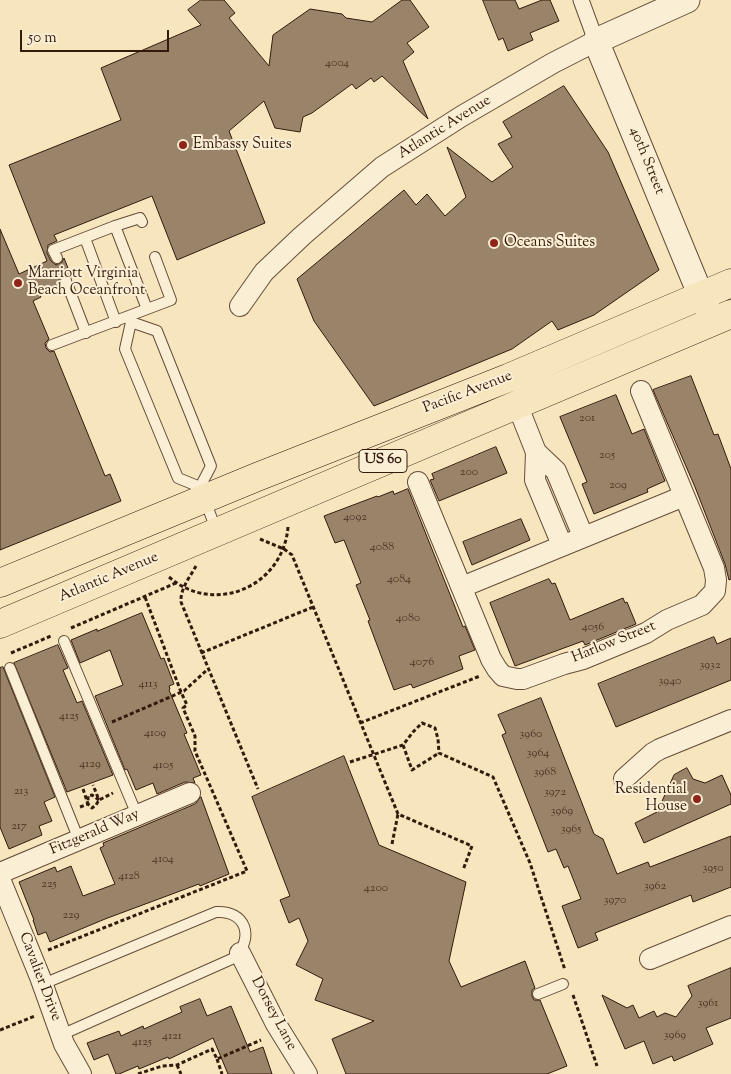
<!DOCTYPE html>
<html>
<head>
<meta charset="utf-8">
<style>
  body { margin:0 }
  #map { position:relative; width:731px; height:1074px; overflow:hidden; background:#f7e5bd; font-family:"Sorts Mill Goudy",serif }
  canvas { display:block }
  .scale { position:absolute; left:20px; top:30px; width:149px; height:22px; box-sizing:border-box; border:2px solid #341a0d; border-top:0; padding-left:6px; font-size:15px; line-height:18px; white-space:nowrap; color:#341a0d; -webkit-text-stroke:4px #faeed4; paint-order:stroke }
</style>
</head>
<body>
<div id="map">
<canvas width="731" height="1074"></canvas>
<div class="scale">50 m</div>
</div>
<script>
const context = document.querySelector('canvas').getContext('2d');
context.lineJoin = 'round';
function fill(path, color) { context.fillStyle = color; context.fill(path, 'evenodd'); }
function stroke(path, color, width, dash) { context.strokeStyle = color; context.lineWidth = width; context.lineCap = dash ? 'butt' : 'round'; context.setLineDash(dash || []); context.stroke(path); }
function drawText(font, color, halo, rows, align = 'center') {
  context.font = font + ' "Sorts Mill Goudy",serif'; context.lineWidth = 4; context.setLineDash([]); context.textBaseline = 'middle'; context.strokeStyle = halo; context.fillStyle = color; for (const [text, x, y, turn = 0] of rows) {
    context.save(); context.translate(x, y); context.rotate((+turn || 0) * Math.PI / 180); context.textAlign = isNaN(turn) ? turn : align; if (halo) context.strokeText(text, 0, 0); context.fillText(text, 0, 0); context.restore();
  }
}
const building = new Path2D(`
  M201,0H224L235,13L229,18L269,66L273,35L310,9L342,14L346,18L372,22L402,0H410L429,27L407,43L414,52L403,61L428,119L382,76L374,82L371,78L356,89L352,84L312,113L303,117L300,132L275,128L264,101L229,131L265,223L177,260L152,196L54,235L57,241L48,245L47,253L51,261L56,265L62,262L64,258L72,278L68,274L63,275L59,279L60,284L39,293L41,297L33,301L49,339L45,343L46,348L50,352L54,351L105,476L110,474L121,501L0,550V229L19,274L47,261L9,165L121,120L101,68L201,25L188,10Z
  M483,0H515L519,9L542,0H550L559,21L530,33L533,40L508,51L503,38L499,40Z
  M564,86L608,152L659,270L594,315L558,330L552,321L512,349L374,406L314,321L297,279L404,190L416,205L427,194L445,216L466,197L447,147L492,182L513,167L498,144L512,137L503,122Z
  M691,376L714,435L718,434L731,469V579L729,580L725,564L695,487L653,390Z
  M616,395L632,434L644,429L665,481L647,489L648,492L594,514L582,484L587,482L560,417Z
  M496,447L507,473L439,501L430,480L434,479L432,474Z
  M408,489L463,627L465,626L475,650L459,656L463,669L413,688L411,684L394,690L368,621L370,620L356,585L361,583L344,540L335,543L324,516L377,496L378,497L393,491L394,494Z
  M521,519L530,540L472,565L463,542Z
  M549,579L552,584L555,583L570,620L623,598L625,603L627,602L636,624L585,645L583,641L515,666L490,603Z
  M142,613L161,659L164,658L174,684L169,686L170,689L169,690L187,733L184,734L201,775L193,778L195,783L185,782L157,794L153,783L136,790L127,769L125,770L95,696L123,685L110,650L80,663L71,640L97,629V631Z
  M714,637L717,644L731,638V680L616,727L598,684Z
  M58,645L68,668L63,670L77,703L82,701L113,775L67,792L14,663Z
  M3,667L55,797L44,802L52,821L39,826L42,835L9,849L0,827V668Z
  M541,698L594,834L603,839L617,874L648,862L650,867L731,836V887L693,902L691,895L595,933L598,940L578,948L562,906L581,899L568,866L564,868L556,849L548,852L502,735L506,733L498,715Z
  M344,756L379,845L466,882L449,961L461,987L525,961L535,988L532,990V996L534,1000H540L567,1066L547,1074H346L332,1039L374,1021L315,1000L323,979L296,965L308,941L299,918L289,923L280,900L290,896L252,797Z
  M687,768L693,779L705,783L722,775L731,795V804L644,843L635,823L657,812L674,775Z
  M201,797L229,874L200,886L199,884L105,919L50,942L46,932L38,935L33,920H34L19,882L55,867L57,872L71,866L83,896L115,884L100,848L104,846L103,843L195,804Z
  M731,968V1018L706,1028L713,1044L674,1061L672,1056L653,1064L644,1041L625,1049L602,995L627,1008L633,1005L639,1018L654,1011L657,1017L665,1013L676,1017L692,996L688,986Z
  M200,999L207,1016L231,1006L250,1052L263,1047L272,1074H228L213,1038L169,1059L168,1057L139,1069L138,1066L119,1074H116L108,1054L94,1060L87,1043L119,1031L121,1036L143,1026L144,1029L182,1012L180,1007Z`);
fill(building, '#998469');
stroke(building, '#341a0d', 1);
const service = new Path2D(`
  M115,226L140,218L142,222
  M85,238L116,322
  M57,258L53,250L115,226L147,309
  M66,281L86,333
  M129,317L131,322L125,349L178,478L200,487L217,532
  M131,322L157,331L211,466L200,487
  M52,345L171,300L155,257
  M64,641L137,815
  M10,668L79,840
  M43,984L216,912C246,910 255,938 234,958L61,1035
  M538,994L563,984`);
const pedestrian = new Path2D(`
  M581,0L596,41`);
const minor = new Path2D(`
  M240,306L264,272L302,236L382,167L462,116L553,63L596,41
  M517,404L536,452L556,471L583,536
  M536,452L535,480L562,545
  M418,482L491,659L497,669L503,676L517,679H523L564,664L583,659L646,633L667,620L702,605L715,591L716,580L714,568L641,391
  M462,587L684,496
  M624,779L653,753L660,749L731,720
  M0,873L190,793
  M0,879L40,977L64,1044L81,1074
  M240,953L276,1024L307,1074
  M650,959L731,926`);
const tertiary = new Path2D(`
  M687,0L596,41L701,296L714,321`);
const trunk = new Path2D(`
  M0,583L257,477L508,378L731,283
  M0,624L731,314`);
stroke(service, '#654d39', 12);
stroke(pedestrian, '#654d39', 17);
stroke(minor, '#654d39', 22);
stroke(tertiary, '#654d39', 27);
stroke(trunk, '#341a0d', 29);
stroke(new Path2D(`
  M260,539L284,549L292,555L398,814L472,846L463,870
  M196,566C190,577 180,589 181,602L258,789
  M169,577C214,616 283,587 288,527
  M71,628L176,583
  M11,653L51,636
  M201,653L313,607
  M112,722L184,691L208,669
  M360,723L480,676
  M403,745L412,770L439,753
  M350,762L403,745L413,732L422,723L435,728L438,739L439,753L493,777L530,863L565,970
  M83,789L88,804V796L92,795L99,800L93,785
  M80,807L88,804L92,808L96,805L99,800L113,793
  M392,844L398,814
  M48,950L247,871L195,751V736L183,708L187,705L181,692L145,597
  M573,995L597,1066
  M0,1030L35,1016
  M217,1059L222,1074
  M177,1065L181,1074
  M138,1074L162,1066L177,1065L212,1049L217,1059L261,1040`), '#341a0d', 3, [4, 2.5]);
stroke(service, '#faeed4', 10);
stroke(pedestrian, '#faeed4', 15);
stroke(minor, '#faeed4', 20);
stroke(tertiary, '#faeed4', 25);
stroke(trunk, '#f7e5bd', 28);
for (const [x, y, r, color] of [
  [183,145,5,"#8f2418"],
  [494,243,5,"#8f2418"],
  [18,283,5,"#8f2418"],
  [697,799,5,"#8f2418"]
]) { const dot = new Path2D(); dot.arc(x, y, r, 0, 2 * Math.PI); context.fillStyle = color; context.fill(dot); stroke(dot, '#faeed4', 2); }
drawText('12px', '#4d3424', null, [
  ["4004",337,64],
  ["201",587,419],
  ["205",607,456],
  ["200",469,473],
  ["209",618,486],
  ["4092",355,518],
  ["4088",382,548],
  ["4084",399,580],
  ["4080",408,619],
  ["4056",593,628],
  ["4076",422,663],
  ["3932",710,666],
  ["3940",670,682],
  ["4113",148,685],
  ["4125",69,717],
  ["4109",155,734],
  ["3960",531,735],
  ["3964",538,754],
  ["4129",90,765],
  ["4105",163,766],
  ["3968",545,773],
  ["213",21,792],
  ["3972",555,793],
  ["3969",562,812],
  ["217",19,827],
  ["3965",571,830],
  ["4104",163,860],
  ["3950",713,869],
  ["4128",129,877],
  ["225",49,885],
  ["3962",655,887],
  ["4200",376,889],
  ["3970",615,901],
  ["229",71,916],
  ["3961",708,1004],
  ["3969",675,1036],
  ["4121",172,1037],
  ["4125",142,1043]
]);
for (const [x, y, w] of [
  [383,461,48]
]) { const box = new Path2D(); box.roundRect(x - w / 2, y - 11.5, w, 23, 4); context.fillStyle = '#faeed4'; context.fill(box); stroke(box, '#341a0d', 1); }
drawText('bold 14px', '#341a0d', null, [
  ["US 60",383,461]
]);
drawText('15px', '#341a0d', '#faeed4', [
  ["Atlantic Avenue",445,128,-32],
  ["40th Street",646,161,68],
  ["Pacific Avenue",468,393,-21],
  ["Atlantic Avenue",109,578,-23],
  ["Harlow Street",614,643,-22],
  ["Fitzgerald Way",95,833,-23],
  ["Cavalier Drive",39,977,69],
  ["Dorsey Lane",273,1014,62]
]);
drawText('15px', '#341a0d', '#faeed4', [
  ["Embassy Suites",193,145],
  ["Oceans Suites",504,243],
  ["Marriott Virginia",28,274],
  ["Beach Oceanfront",28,291],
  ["Residential",687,790,"right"],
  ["House",687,807,"right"]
], 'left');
</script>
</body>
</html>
